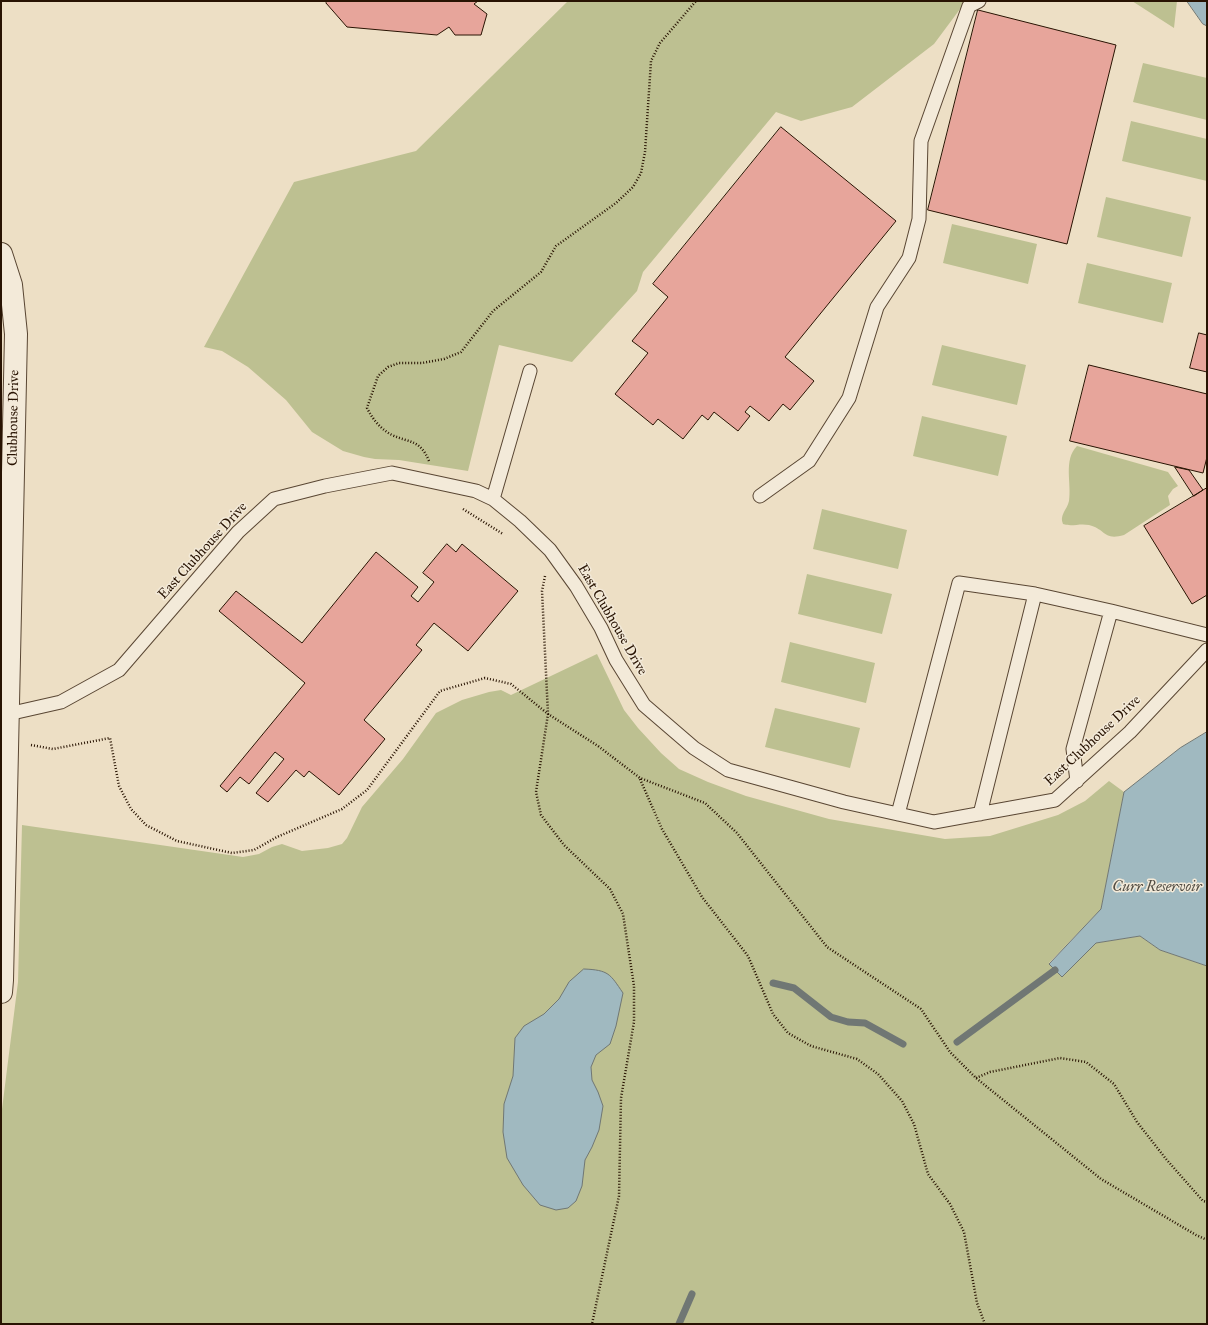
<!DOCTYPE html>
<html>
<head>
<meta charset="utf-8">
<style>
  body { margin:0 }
  #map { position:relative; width:1208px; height:1325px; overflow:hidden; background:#eddfc5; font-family:"IM FELL Great Primer",serif }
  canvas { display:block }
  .frame { position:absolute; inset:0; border:2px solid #281302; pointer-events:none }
</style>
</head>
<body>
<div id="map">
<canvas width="1208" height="1325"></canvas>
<div class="frame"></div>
</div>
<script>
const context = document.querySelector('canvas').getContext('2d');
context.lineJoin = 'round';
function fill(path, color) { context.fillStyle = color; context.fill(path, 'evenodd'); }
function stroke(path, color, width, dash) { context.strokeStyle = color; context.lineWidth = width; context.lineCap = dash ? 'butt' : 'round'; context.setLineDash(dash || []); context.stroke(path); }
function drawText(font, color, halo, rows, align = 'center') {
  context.font = font + ' "IM FELL Great Primer",serif'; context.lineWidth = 3; context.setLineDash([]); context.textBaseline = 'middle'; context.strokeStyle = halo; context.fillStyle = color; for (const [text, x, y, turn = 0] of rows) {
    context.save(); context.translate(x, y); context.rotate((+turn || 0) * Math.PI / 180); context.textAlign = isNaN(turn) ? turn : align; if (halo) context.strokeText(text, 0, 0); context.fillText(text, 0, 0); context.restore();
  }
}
fill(new Path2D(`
  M568,1H966L934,44L852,107L801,121L776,112L643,272L637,291L572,362L499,345L468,471L399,460L375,459L364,457L343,451L312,432L286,400L248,367L222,351L204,347L294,182L416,151Z
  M1132,1H1177L1174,28Z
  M1143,63L1207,78V120L1133,102Z
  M1131,121L1207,139V181L1122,161Z
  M1106,197L1191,217L1182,257L1097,237Z
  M952,224L1037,244L1028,284L943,263Z
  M1087,263L1172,283L1163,323L1078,303Z
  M942,345L1026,365L1017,405L932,385Z
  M922,416L1007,436L998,476L913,456Z
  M1077,446L1168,472L1178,486L1173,489L1168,496L1170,505L1124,535C1103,541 1106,529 1089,525C1079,523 1072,527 1063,524C1059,515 1067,510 1069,501C1072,484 1063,460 1077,446Z
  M822,509L907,530L898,569L813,549Z
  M807,574L892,594L882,634L798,614Z
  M790,642L875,663L866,703L781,682Z
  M597,654L624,710L638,728L661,753L679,769L708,782L746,796L829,819L945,839L990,836L1058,815L1085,801L1109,781L1124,792L1101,909L1049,963L1062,977L1096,943L1140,936L1160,950L1207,966V1324H1V1117L18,982L22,825L243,857L259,854L272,847L282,844L302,851L328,848L342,844L347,838L362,807L403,759L436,713L462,700L489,692L501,690L511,695Z
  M775,708L860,728L850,768L765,747Z`), '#bdc091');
const water = new Path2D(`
  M1187,1H1207V26L1203,24Z
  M1207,732V966L1160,950L1140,936L1096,943L1062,977L1049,964L1101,909L1124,792L1180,748Z
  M584,969C609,970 610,974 623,993L616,1026L610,1044L596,1055L591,1067L592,1080L598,1092L603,1106L599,1130L592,1147L585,1160L582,1186L576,1201L568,1208L556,1210L540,1205L523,1185L507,1158L503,1132L504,1104L513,1076L515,1038L524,1026L544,1014L559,999L569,982Z`);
fill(water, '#a0b9c0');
stroke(water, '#707774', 1);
stroke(new Path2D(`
  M773,983L794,988L831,1017L848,1022L865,1023L903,1044
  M957,1042L1055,970
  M679,1324L692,1294`), '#707774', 7);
const building = new Path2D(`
  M328,1H478L474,4L487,14L481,35H455L449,27L437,35L347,27L326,3Z
  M978,10L1116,45L1067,244L928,210Z
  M781,127L896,221L785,357L814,381L790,410L783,404L769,421L750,406L745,412L750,416L738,431L714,412L708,420L702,415L683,439L658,419L653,425L615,394L648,353L632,341L668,297L653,284Z
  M1199,333L1207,335V372L1190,368Z
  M1089,365L1207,394V457L1203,473L1070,441Z
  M1175,467L1189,470L1203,490L1194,496Z
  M1207,488V595L1192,604L1144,526Z
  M447,544L456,552L462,544L518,591L468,651L434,623L416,645L422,650L364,720L385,739L339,795L309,771L304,777L296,770L268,802L256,793L284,759L275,752L249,784L240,777L227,792L220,786L305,683L219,611L236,591L302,643L376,552L418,587L411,596L418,602L434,582L423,573Z`);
fill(building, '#e7a59b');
stroke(building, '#281302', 1);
const service = new Path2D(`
  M760,496L809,461L849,398L877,307L909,258L919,219L921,141L969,6L979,1
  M493,499L530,371
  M8,714L61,702L119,670L238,532L274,499L325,486L392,473L476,491L493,499L520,521L550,550L576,586L601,628L616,660L644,705L694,748L728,770L844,802L934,822L1055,800L1130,732L1207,650
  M1077,781L1073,749L1111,611
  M898,814L959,583L1035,594L1111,611L1207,635
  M980,814L1035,594`);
const minor = new Path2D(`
  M1,254L11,285L16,334L2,980L1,992`);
stroke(service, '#594633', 15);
stroke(minor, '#594633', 24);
stroke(new Path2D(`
  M429,461C420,439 409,443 392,435C380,429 372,418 367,408L378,376L388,367L399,363H422L444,359L461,352L493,311L541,272L556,246L616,203L633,187L641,173L645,152L651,61L660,43L696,1
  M463,509L503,534
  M545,576L542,591L548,714L598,746L640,778L705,803L737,833L827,947L921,1009L950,1052L976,1078L1101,1179L1196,1235L1207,1240
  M31,745L53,749L110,738L119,786L131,809L146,825L177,841L232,853L254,850L277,837L342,809L367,790L440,691L485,678L511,684L548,714L536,792L541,815L564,845L610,889L623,914L634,986V1022L621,1098L619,1196L592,1324
  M640,779L662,829L702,897L748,956L773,1014L788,1033L811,1046L857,1059L878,1074L902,1101L914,1124L928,1174L950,1204L964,1232L977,1303L985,1324
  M976,1078L990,1072L1060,1058L1086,1062L1114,1084L1137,1122L1166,1159L1203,1201L1207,1202`), '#281302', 2.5, [1, 2]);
stroke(service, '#f3ead9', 13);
stroke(minor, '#f3ead9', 22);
drawText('14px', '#281302', '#f3ead9', [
  ["Clubhouse Drive",14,418,-89],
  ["East Clubhouse Drive",203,551,-48],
  ["East Clubhouse Drive",612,620,60],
  ["East Clubhouse Drive",1093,741,-43]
]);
drawText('italic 15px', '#524d44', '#f3ead9', [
  ["Curr Reservoir",1157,887]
]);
</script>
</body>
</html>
